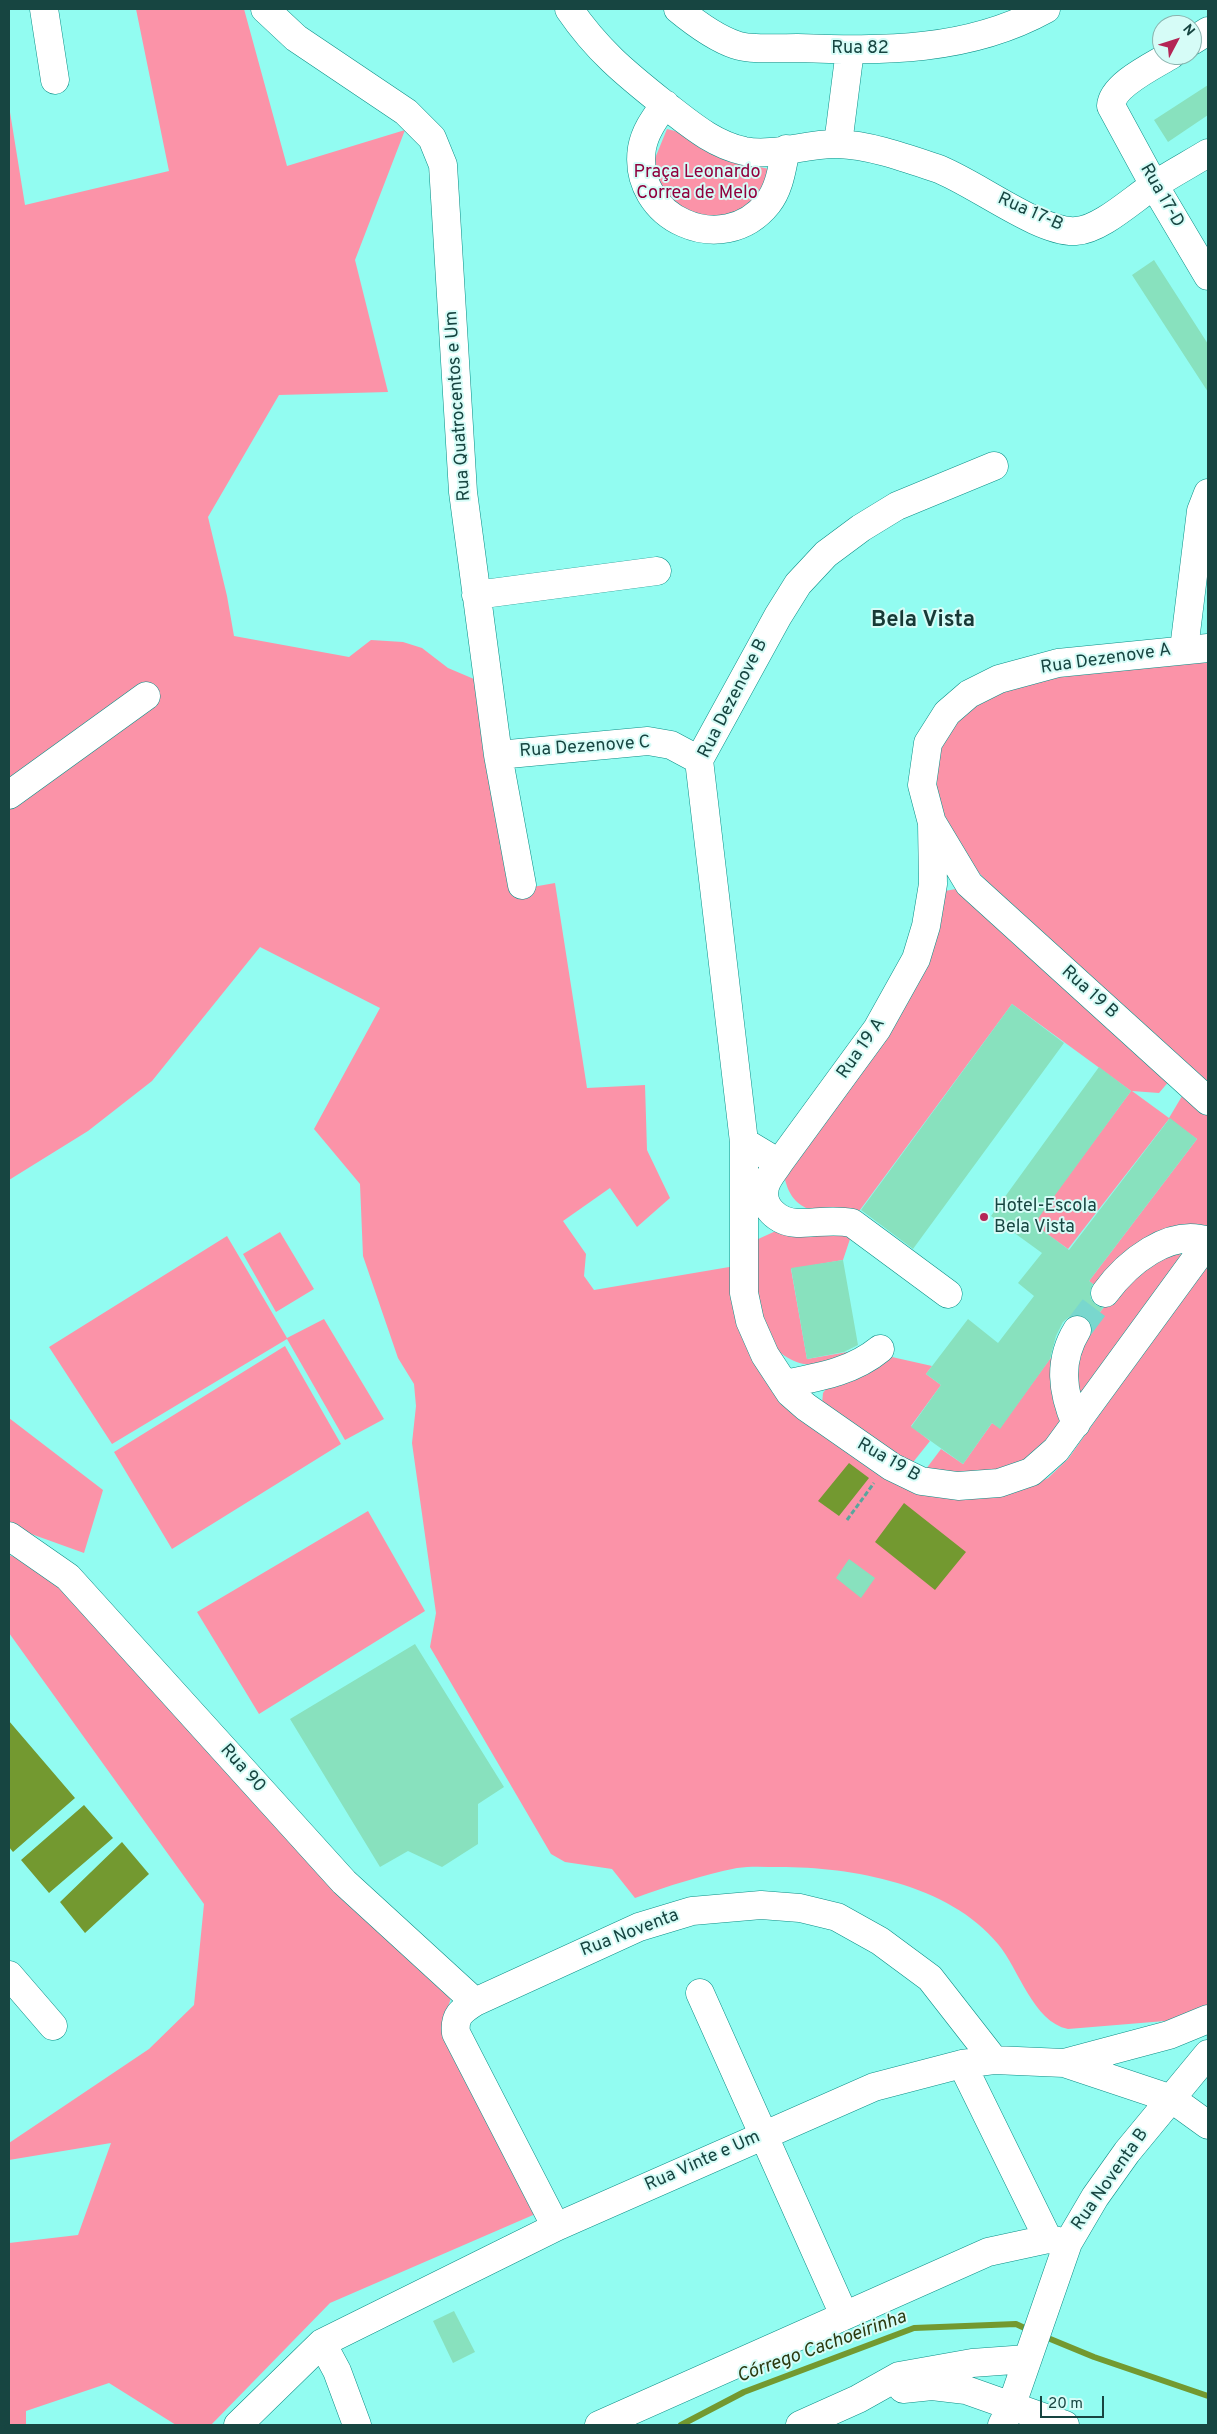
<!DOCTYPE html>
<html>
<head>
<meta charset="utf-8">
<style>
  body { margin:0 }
  #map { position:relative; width:1217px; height:2434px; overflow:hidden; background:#92fcf1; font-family:Overpass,sans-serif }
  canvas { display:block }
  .frame { position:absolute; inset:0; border:10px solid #174541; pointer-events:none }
  .north { position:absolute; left:1152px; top:15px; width:50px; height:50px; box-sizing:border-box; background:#d6fcf7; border:1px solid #8ab3ae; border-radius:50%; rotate:50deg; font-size:14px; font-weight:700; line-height:20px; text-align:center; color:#174541 }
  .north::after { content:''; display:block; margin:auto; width:18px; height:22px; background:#b42555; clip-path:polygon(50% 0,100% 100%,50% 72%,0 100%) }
  .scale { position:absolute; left:1040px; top:2396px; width:64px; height:22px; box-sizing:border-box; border:2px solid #174541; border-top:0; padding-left:6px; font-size:15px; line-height:18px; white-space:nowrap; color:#174541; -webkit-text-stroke:4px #d6fcf7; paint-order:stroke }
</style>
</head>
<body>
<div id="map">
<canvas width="1217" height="2434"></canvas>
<div class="frame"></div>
<div class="north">N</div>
<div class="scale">20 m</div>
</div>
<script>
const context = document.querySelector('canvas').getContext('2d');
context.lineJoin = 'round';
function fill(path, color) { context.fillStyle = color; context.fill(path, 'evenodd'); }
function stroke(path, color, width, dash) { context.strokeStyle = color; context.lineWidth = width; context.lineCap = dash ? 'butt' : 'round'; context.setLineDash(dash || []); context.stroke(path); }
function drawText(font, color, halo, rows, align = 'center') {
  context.font = font + ' Overpass,sans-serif'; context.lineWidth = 4; context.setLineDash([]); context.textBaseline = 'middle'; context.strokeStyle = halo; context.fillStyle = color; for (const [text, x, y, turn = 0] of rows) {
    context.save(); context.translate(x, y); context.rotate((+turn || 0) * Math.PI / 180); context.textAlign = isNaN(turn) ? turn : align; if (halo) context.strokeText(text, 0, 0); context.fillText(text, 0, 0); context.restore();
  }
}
fill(new Path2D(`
  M136,9H244L287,166L405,130L355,260L388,392L279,395L208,517L227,596L234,636L349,657L371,640L403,642L422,648L448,668L481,682L510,891L555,883L587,1088L645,1085L647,1150L670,1198L637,1227L610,1188L563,1221L586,1254L584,1276L594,1290L741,1265L759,1350L905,1479L1035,1484L1048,1478L1068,1459L1208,1262V2010L1177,2020L1068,2029C1033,2022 1019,1969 998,1944C949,1884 852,1867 779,1867C765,1867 750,1866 737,1868C702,1875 668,1886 635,1898L612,1869L565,1862L551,1854L430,1647L436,1613L412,1443L416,1406L414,1384L398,1358L363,1256L360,1184L314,1129L380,1008L260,947L152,1081L88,1131L9,1180V106L25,205L169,171Z
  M667,129L675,131L726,160L774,170L760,204L728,224L676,212L649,173Z
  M1208,660V1088C1157,1040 1105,992 1053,944C1018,911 966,868 944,825C932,800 933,753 949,730C962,713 980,699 999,691C1027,679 1070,676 1099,673C1136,668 1172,663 1208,660Z
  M961,888L1176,1073L1159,1093L1132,1091L1169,1118L1188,1086L1208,1105V1238L1027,1472L920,1477L941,1449L963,1464L992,1423L1000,1428L1073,1327L1083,1334L1111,1298L1089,1281L1197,1139L1169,1119L1068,1249L1033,1224L1131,1091L1012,1004L857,1214C822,1212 792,1217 784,1175L945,891Z
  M778,1230L852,1233L843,1260L791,1269L807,1359L859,1350L869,1352C811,1366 803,1378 757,1332L756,1240Z
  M280,1232L314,1289L276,1312L243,1254Z
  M227,1236L287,1338L324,1319L384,1419L345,1440L287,1339L112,1444L49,1347Z
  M285,1346L341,1444L172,1549L114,1452Z
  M883,1355L932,1366L926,1374L941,1385L911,1426L930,1441L906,1471L822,1404L823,1393L829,1385Z
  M9,1418L103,1490L84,1553L9,1526Z
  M368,1511L425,1611L259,1714L197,1612Z
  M9,1555L77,1581L454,1989L442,2025L540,2212L330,2303L211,2425H176L109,2383L26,2411V2425H9V2243L78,2235L111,2143L9,2160V2143L149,2049L194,2005L204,1904L9,1633Z`), '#fb93a8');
fill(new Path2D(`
  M849,1463L869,1478L839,1516L818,1501Z
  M904,1503L966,1552L935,1590L875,1542Z
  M9,1721L75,1798L13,1852L9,1847Z
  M84,1805L113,1838L49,1893L21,1860Z
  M122,1842L149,1874L85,1933L60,1902Z`), '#739930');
stroke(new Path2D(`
  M1043,2336L1094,2357L1208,2396
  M681,2425L744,2392L914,2328L1016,2324L1031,2331`), '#739930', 6);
fill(new Path2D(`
  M1208,85V115L1168,142L1154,120Z
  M1154,260L1208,344V392L1132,275Z
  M1012,1004L1064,1043L913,1249L861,1210Z
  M1099,1067L1131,1091L1034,1224L1069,1250L1170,1118L1197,1139L1089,1281L1093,1284L1090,1291L1091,1299L1096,1305L1103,1308L1091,1324L1085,1316L1077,1314L1069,1317L1063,1322L1056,1336L1050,1359L1000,1429L992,1423L963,1464L911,1427L941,1385L926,1374L968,1319L998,1343L1034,1296L1018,1283L1042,1253L991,1216Z
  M843,1260L858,1345L844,1352L807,1359L791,1268Z
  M849,1559L875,1578L861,1598L836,1578Z
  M415,1644L504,1787L478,1804V1844L442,1867L408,1851L380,1867L290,1719Z
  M454,2311L475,2352L453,2363L433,2321Z`), '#88e1be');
stroke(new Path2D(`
  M1077,1330L1105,1293`), '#79d7ce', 28, [28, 14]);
const minor = new Path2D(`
  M44,9L55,80
  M265,9L296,38L406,112L432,138L443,165L463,492L498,755L522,885
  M569,9C597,50 625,73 664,104C689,123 712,144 744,151C775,157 807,143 838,144C870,145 906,158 936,168C973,181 1040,234 1076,231C1100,230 1133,199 1153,186C1171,174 1190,164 1208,153
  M678,9C695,23 715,38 736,45C749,50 782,48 797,48C883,51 968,52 1046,9
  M1192,41L1208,31
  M1171,55C1153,66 1112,85 1111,106L1154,185L1208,276
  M665,104C655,118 645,131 642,148C631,218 723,260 768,203C780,188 782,167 786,149
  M838,144L850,50
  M994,466L897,506L861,528L826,554L798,584L778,616L699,760L744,1142V1293L750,1321L765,1355L790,1393L806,1407L892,1467L921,1481L958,1486L999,1483L1031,1472L1056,1450L1208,1242
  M476,595L657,571
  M1184,649L1201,511L1208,493
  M498,755L648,741L671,745L699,760
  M9,795L146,696
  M933,824L969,884L1208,1101
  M744,1142L779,1163L877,1029L916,959L926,926L933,884L932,823L922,785L928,743L947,713L969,694L999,679L1058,663L1208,648
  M779,1163C774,1171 767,1178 765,1187C760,1207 778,1222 797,1223C816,1223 834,1219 852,1223L948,1294
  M1105,1293C1127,1263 1169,1228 1208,1241
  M784,1384C819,1377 852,1372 880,1349
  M1076,1424C1062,1392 1058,1361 1077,1330
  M9,1536L68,1577L344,1882L475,2002
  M9,1975L53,2026
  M700,1993L844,2315
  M1064,2063L1169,2035L1208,2019
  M962,2064L1048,2239
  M556,2227L456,2033C454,2016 461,2011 475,2002L639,1927L692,1911L761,1905L800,1908L837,1917L880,1941L930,1978L994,2060
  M322,2343L337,2371L357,2425
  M903,2389L932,2386L966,2390L1065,2425
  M238,2425L322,2343L556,2227L874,2087L962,2064L994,2060L1064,2063L1172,2099L1208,2125
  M599,2425L988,2252L1048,2239L1068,2243
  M800,2425L858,2399L899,2376L972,2363L1027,2359
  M1002,2425L1011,2407L1068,2243L1095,2197L1127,2152L1208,2054`);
stroke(minor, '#0a8e86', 29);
stroke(new Path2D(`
  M847,1520L874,1483`), '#58a69e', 3, [5, 2.5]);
stroke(minor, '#fff', 28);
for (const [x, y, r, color] of [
  [984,1217,5,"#b42555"]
]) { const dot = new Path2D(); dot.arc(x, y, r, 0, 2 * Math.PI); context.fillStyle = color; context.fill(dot); stroke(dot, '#d6fcf7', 2); }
drawText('18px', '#174541', '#d6fcf7', [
  ["Rua 82",860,49],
  ["Rua 17-D",1161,196,60],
  ["Rua 17-B",1030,213,24],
  ["Rua Quatrocentos e Um",459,406,-94],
  ["Rua Dezenove A",1106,660,-8],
  ["Rua Dezenove B",734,699,-63],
  ["Rua Dezenove C",585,748,-4],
  ["Rua 19 B",1089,993,42],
  ["Rua 19 A",862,1049,-55],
  ["Rua 19 B",888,1461,30],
  ["Rua 90",242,1769,48],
  ["Rua Noventa",630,1934,-21],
  ["Rua Vinte e Um",703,2162,-24],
  ["Rua Noventa B",1111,2180,-55]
]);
drawText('18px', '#90003d', '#d6fcf7', [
  ["Praça Leonardo",697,173],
  ["Correa de Melo",697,194]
]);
drawText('18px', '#174541', '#d6fcf7', [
  ["Hotel-Escola",994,1207],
  ["Bela Vista",994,1228]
], 'left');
drawText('italic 19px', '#29390f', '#d6fcf7', [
  ["Córrego Cachoeirinha",822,2348,-20]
]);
drawText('bold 22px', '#173936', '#d6fcf7', [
  ["Bela Vista",923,622]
]);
</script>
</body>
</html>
